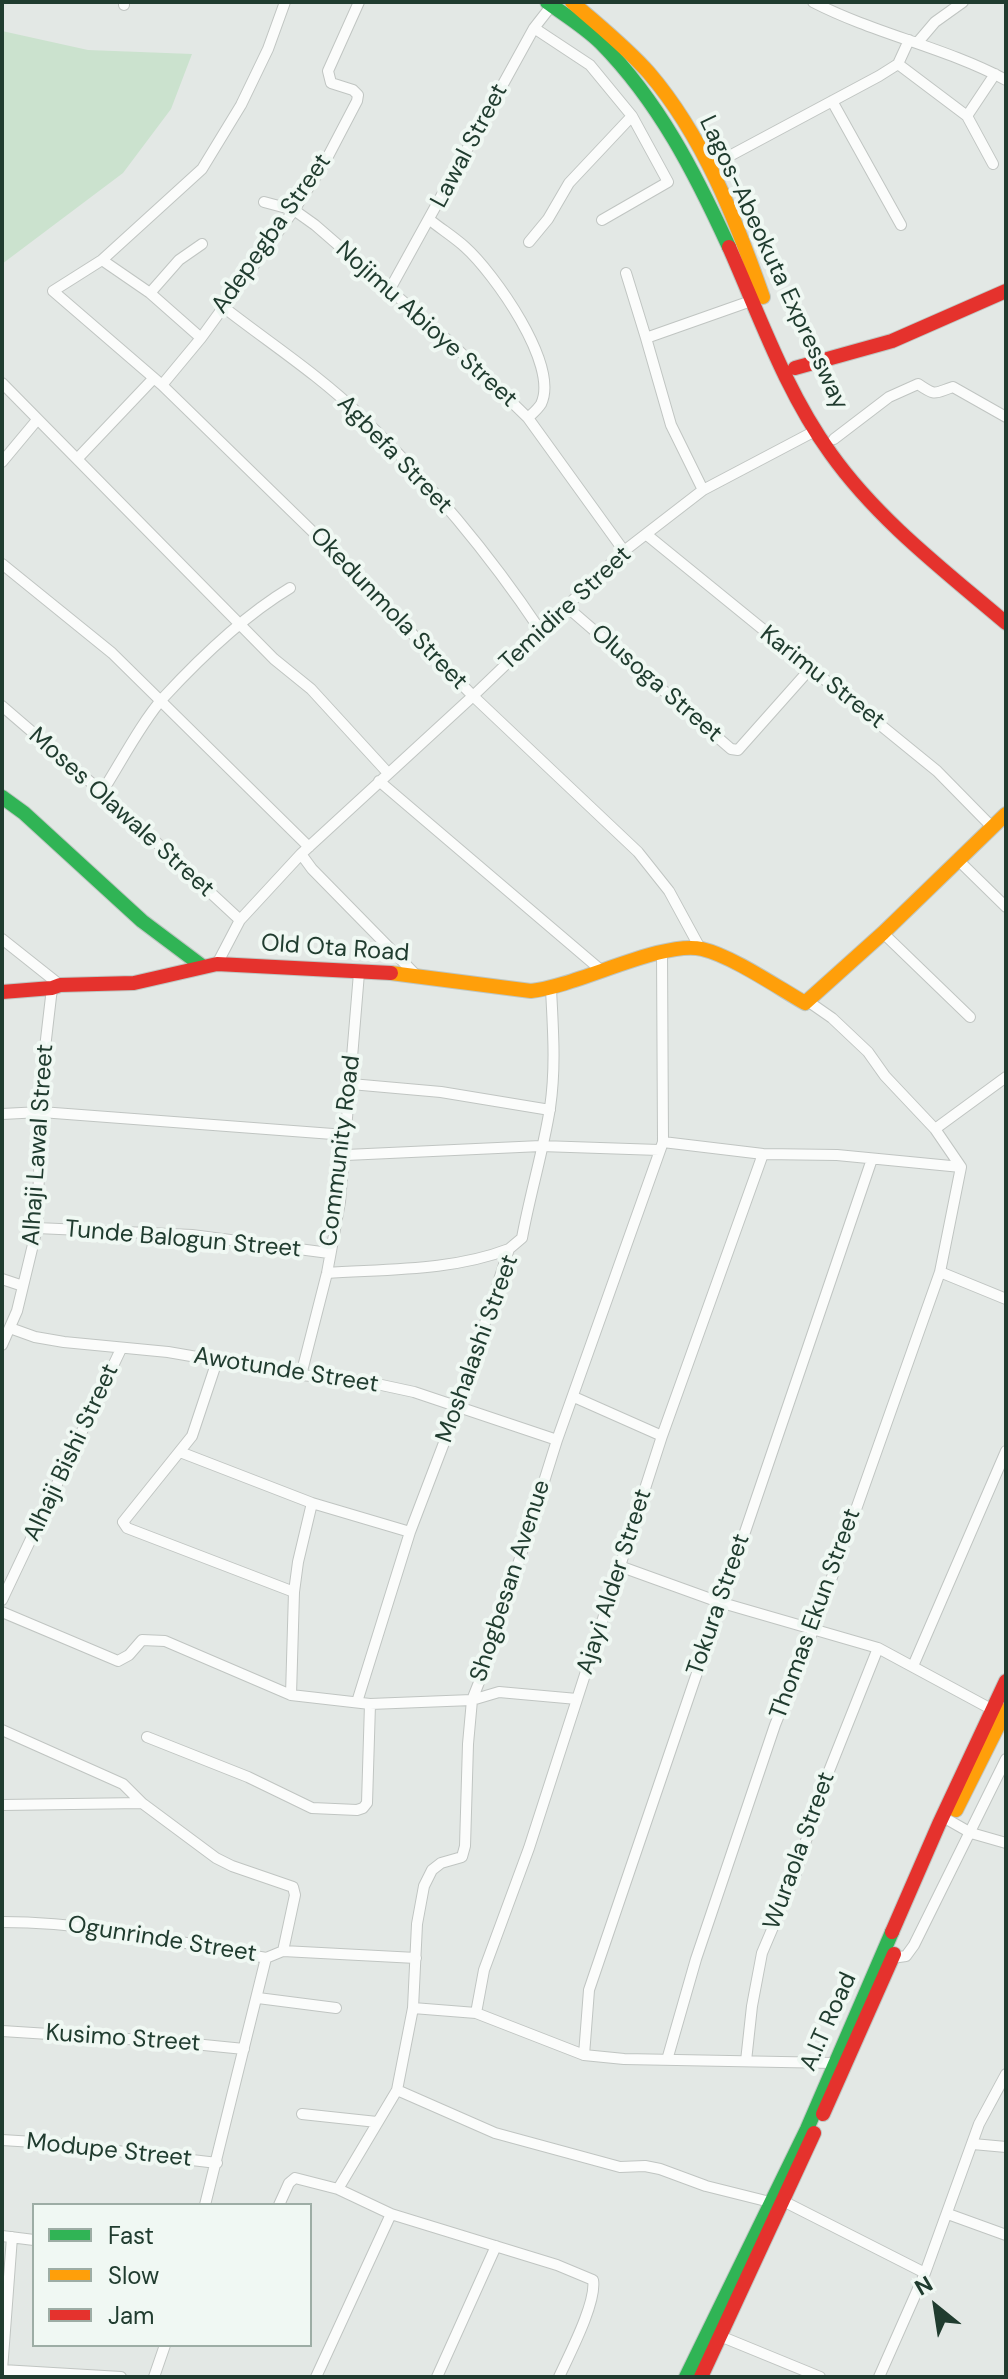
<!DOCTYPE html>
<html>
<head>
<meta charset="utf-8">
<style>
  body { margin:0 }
  #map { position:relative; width:1008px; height:2379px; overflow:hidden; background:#e3e8e5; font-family:"DM Sans",sans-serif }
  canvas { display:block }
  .frame { position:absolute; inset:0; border:4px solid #203c2f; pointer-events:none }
  .legend { position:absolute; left:32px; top:2203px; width:280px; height:144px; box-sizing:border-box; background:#f0f8f3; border:2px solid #9dada5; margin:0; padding:10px 14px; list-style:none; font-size:24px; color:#203c2f }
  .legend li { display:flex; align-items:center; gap:16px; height:40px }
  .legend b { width:40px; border:2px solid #9dada5 }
  .north { position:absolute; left:896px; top:2267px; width:80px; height:80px; -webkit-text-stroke:6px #f0f8f3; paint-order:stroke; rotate:330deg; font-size:22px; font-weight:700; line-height:32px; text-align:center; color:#203c2f }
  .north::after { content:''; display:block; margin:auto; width:28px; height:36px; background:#203c2f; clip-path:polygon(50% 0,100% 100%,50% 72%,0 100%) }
</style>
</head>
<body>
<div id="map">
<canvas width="1008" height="2379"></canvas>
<div class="frame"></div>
<ul class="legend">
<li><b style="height:10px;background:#30b455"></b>Fast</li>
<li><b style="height:10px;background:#ff9f0a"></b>Slow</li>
<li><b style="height:10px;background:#e5322d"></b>Jam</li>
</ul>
<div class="north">N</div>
</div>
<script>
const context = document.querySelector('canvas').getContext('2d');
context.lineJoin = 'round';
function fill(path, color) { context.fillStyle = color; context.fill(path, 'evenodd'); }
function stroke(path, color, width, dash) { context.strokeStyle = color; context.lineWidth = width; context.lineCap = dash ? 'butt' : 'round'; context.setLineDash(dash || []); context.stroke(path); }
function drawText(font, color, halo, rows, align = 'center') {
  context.font = font + ' "DM Sans",sans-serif'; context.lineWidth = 8; context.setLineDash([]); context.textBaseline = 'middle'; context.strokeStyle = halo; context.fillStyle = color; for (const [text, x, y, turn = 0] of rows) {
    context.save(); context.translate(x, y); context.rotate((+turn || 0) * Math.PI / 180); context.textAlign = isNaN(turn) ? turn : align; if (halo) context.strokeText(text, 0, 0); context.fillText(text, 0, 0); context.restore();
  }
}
fill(new Path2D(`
  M2,31L88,50L192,54L171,109L123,173L2,264Z`), '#cbe2ce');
const street = new Path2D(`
  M285,2L268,49L241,105L202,169L102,260L53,291L162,385L314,533L473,696L638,852L669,891L700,948
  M813,2C875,34 944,47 1006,80
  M124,5V2
  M918,42L935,22L963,2
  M898,64L967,116L993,164
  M832,101L901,225
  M967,116L995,74
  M709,167L879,76L898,64L909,40
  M264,202L294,210L315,225L451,343L528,418L624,551
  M430,220C441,229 454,237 465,247C493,272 560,365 541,404C538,409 532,414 528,418
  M602,220L668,182L632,116
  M529,242L548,219L569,183L632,116L590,65L534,28
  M102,260L150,293L201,338
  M626,273L646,338
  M390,289L534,28L552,5
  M150,293L179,260L202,244
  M222,306C268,342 319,375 361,416C428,481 488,552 540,630
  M2,383L274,659L311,689L388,773
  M162,385L201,338L294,210L324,164L357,101L358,95L353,90L331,83L328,71L359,2
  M834,439L889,397L918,384C937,397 934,393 953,387L1006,417
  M78,458L153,379
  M2,462L37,420
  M703,490L671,425L646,338L751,301
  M647,535L937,771L992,827
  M2,564L112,653L309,847
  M567,607L731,749L738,750L810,669
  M2,706L102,792L240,920
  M379,781L602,971
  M102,792C120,764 141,723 163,698C199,659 245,615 290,588
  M301,854L312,869L416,975
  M957,859L1006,907
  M883,933L970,1017
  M2,939L60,985
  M217,964L240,920L301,854L473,696L624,551L703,490L815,431
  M809,1002L832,1018L868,1052L885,1076L935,1129L961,1167
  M351,1084L441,1092L550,1110
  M2,1114L41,1112L346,1135
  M935,1129L1006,1077
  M663,1142L763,1154L837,1155L961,1167
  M346,1155L541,1146L659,1150
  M37,1228L192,1235L329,1253
  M940,1272L1006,1299
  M327,1273C386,1269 452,1271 509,1249
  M2,1279L23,1286
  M10,1328L35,1337L64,1342L168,1352L301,1375L363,1381L414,1392L557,1440
  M2,1345L17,1311L37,1228L43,1065L52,988
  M217,1361L192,1436L123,1522L127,1528L294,1592
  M301,1375L327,1273L340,1202L359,973
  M574,1397L662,1436
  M180,1452L312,1503L410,1532
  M622,1567L719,1602L878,1648L993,1710
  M2,1600L121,1349
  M2,1612L118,1661L129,1655L142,1640L165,1641L291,1695L370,1704L472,1700L499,1692L577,1699
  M913,1666L1006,1451
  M291,1695L294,1592L298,1562L312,1503
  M357,1702L410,1532L458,1406L509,1249L522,1238C530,1194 543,1152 550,1108C556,1068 553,1029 551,989
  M2,1730L123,1784L142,1803L216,1858L232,1866L293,1887L295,1895L283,1951
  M147,1737L248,1777L312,1808L357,1810L363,1808L367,1803L370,1704
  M2,1805L142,1803
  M950,1821L971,1833L1006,1843
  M2,1922C92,1922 178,1942 266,1958L283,1951L416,1958
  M892,1958L906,1956L914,1945L1006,1759
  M258,1998L336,2008
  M413,2008L476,2013L584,2055L624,2059L834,2063
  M476,2013L484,1970L529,1848L662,1436L763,1154
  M2,2031L174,2042L244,2049
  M584,2055L589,1990L872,1159
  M667,2060L696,1959L775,1725L814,1628L940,1272L961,1167
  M746,2061L752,2006L762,1953L796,1873L823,1786L878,1648
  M397,2090L495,2133L620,2167L645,2166L660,2169L706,2186L770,2202
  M302,2114L377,2122
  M2,2140L50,2143L217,2163
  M973,2144L1006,2147
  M338,2189L397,2090L413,2008L417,1924L424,1886L432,1870L441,1863L462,1857L465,1846L468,1744L472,1700L489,1657L557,1440L663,1142L662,952
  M783,2201L925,2273
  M205,2205L266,1958
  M279,2205L289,2183L295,2178L338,2189L391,2214L557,2265L593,2280C597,2302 569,2355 559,2377
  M948,2214L1006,2235
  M2,2236L34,2240
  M720,2336L820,2377
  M2,2370L12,2237
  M2,2370L121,2377
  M154,2377L165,2345
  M316,2377L391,2214
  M437,2377L496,2246
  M879,2377L925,2273L979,2124L1006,2074`);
const fast = new Path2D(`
  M547,2C565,15 586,28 601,43C659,102 695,173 729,247
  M2,797L24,813L142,921L202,966
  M686,2377L807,2129L892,1932`);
const slow = new Path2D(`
  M572,2C598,25 626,47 649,73C703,136 736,220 763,297
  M391,973L531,991C578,986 662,940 702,949C732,956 777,987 805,1003L883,933L1006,814
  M956,1810L1006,1710`);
const jam = new Path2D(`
  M729,247C760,317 786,392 831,454C878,520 945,571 1006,623
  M795,368L892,341L1006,291
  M2,992L52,988L60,985L134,983L217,964L391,973
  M892,1932L939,1824L1006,1681
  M823,2114L894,1954
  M701,2377L814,2133`);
stroke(street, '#c0c5c2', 12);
stroke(fast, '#bec6c2', 16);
stroke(slow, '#bec6c2', 16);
stroke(jam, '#bec6c2', 16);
stroke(street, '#fbfcfb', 10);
stroke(fast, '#30b455', 14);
stroke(slow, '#ff9f0a', 14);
stroke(jam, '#e5322d', 14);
drawText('24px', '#203c2f', '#f0f8f3', [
  ["Lawal Street",470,146,-62],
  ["Adepegba Street",272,234,-55],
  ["Lagos-Abeokuta Expressway",773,263,65],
  ["Nojimu Abioye Street",426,325,42],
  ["Agbefa Street",394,455,46],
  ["Okedunmola Street",388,609,46],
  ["Temidire Street",566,609,-43],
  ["Karimu Street",822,678,38],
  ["Olusoga Street",656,684,41],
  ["Moses Olawale Street",121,813,42],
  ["Old Ota Road",335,949,4],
  ["Alhaji Lawal Street",39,1145,-86],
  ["Community Road",341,1151,-83],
  ["Tunde Balogun Street",183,1240,5],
  ["Moshalashi Street",478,1349,-70],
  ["Awotunde Street",286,1371,9],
  ["Alhaji Bishi Street",72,1453,-65],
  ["Shogbesan Avenue",511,1581,-72],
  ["Ajayi Alder Street",615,1582,-72],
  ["Tokura Street",719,1605,-71],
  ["Thomas Ekun Street",816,1614,-70],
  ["Wuraola Street",800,1851,-70],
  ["Ogunrinde Street",162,1940,9],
  ["A.I.T Road",829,2022,-66],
  ["Kusimo Street",123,2039,4],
  ["Modupe Street",109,2151,6]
]);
</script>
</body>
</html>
